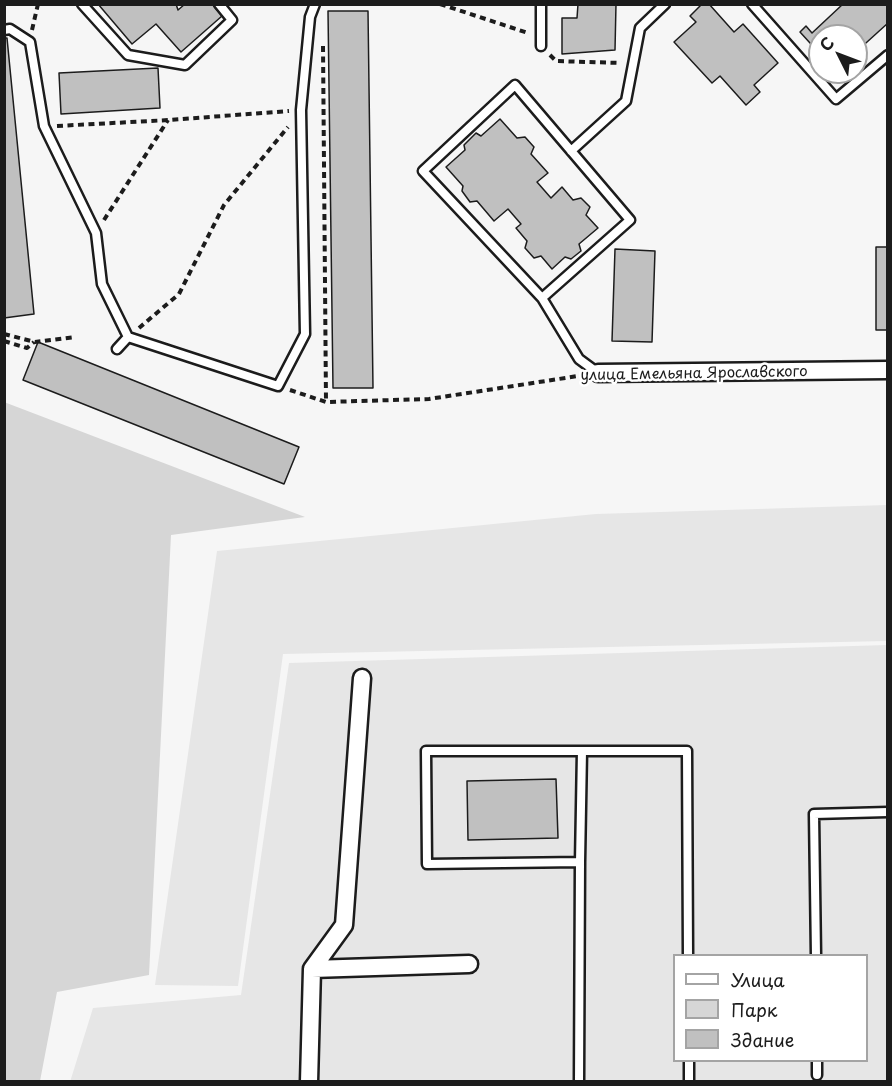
<!DOCTYPE html>
<html>
<head>
<meta charset="utf-8">
<style>
  body { margin:0 }
  #map { position:relative; width:892px; height:1086px; overflow:hidden; background:#f6f6f6; font-family:"Playpen Sans",sans-serif }
  canvas { display:block }
  .frame { position:absolute; inset:0; border:6px solid #1c1c1c; pointer-events:none }
  .legend { position:absolute; left:673px; top:954px; width:195px; height:108px; box-sizing:border-box; background:#fff; border:2px solid #a4a4a4; margin:0; padding:8px 10px; list-style:none; font-size:18px; color:#1c1c1c }
  .legend li { display:flex; align-items:center; gap:12px; height:30px }
  .legend b { width:30px; border:2px solid #a4a4a4 }
  .north { position:absolute; left:808px; top:24px; width:60px; height:60px; box-sizing:border-box; background:#fff; border:2px solid #a4a4a4; border-radius:50%; rotate:312deg; font-size:16px; font-weight:700; line-height:24px; text-align:center; color:#1c1c1c }
  .north::after { content:''; display:block; margin:auto; width:21px; height:27px; background:#1c1c1c; clip-path:polygon(50% 0,100% 100%,50% 72%,0 100%) }
</style>
</head>
<body>
<div id="map">
<canvas width="892" height="1086"></canvas>
<div class="frame"></div>
<ul class="legend">
<li><b style="height:8px;background:#fff"></b>Улица</li>
<li><b style="height:16px;background:#d6d6d6"></b>Парк</li>
<li><b style="height:16px;background:#c0c0c0"></b>Здание</li>
</ul>
<div class="north">С</div>
</div>
<script>
const context = document.querySelector('canvas').getContext('2d');
context.lineJoin = 'round';
function fill(path, color) { context.fillStyle = color; context.fill(path, 'evenodd'); }
function stroke(path, color, width, dash) { context.strokeStyle = color; context.lineWidth = width; context.lineCap = dash ? 'butt' : 'round'; context.setLineDash(dash || []); context.stroke(path); }
function drawText(font, color, halo, rows, align = 'center') {
  context.font = font + ' "Playpen Sans",sans-serif'; context.lineWidth = 5; context.setLineDash([]); context.textBaseline = 'middle'; context.strokeStyle = halo; context.fillStyle = color; for (const [text, x, y, turn = 0] of rows) {
    context.save(); context.translate(x, y); context.rotate((+turn || 0) * Math.PI / 180); context.textAlign = isNaN(turn) ? turn : align; if (halo) context.strokeText(text, 0, 0); context.fillText(text, 0, 0); context.restore();
  }
}
fill(new Path2D(`
  M887,505V641L283,654L238,986L155,985L217,551L596,514Z
  M887,645V1081L70,1082L93,1008L241,995L289,663ZM674,956H866V1060H674Z`), '#e6e6e6');
fill(new Path2D(`
  M4,402L305,517L171,535L149,975L57,992L40,1081H5Z`), '#d6d6d6');
const building = new Path2D(`
  M98,4H176L178,10L185,4H212L222,16L181,52L156,24L132,44Z
  M578,4H616L615,50L562,54V18H577Z
  M702,4H709L734,32L743,24L778,63L754,85L760,92L746,105L720,76L712,83L674,42L696,22L690,16Z
  M843,4H888V23L856,52V36H820V54L800,32L806,26L812,33Z
  M328,11H368L373,388H333Z
  M4,38H7L34,314L4,318Z
  M158,68L160,108L61,114L59,73Z
  M500,119L517,138L525,137L534,147L531,154L548,173L537,182L551,198L562,187L573,200L581,198L590,207L586,215L598,228L579,244L581,251L571,259L565,257L552,269L541,256L534,258L525,248L527,241L516,228L521,224L508,209L494,221L477,201L470,202L462,191L463,186L446,167L465,150L464,145L476,133L481,136Z
  M876,247H888V330H876Z
  M615,249L655,251L652,342L612,341Z
  M38,342L299,447L284,484L23,380Z
  M556,779L558,838L468,840L467,781Z`);
fill(building, '#c0c0c0');
stroke(building, '#1c1c1c', 1.5);
const service = new Path2D(`
  M82,4L128,55L185,65L232,20L219,4
  M541,4V46
  M752,4L836,99L888,55
  M4,30L10,29L30,42L44,126L96,233L102,284L128,337L278,386L305,334L301,110L310,17L315,4
  M571,151L626,101L640,28L665,4
  M542,298L630,220L515,85L423,171L542,298L579,359L598,373
  M117,349L128,337
  M580,862L582,751
  M816,956L814,814L888,812
  M689,1060V1082
  M817,1060V1075
  M579,1082L580,862L427,864L426,751H687L688,956`);
const minor = new Path2D(`
  M598,373L888,370
  M312,969L469,964
  M309,1082L312,969L344,925L362,678`);
stroke(service, '#1c1c1c', 13);
stroke(minor, '#1c1c1c', 21);
stroke(new Path2D(`
  M440,4L528,33
  M32,30L38,4
  M323,46L326,402
  M550,55L556,61L621,63
  M57,126L169,120L289,111
  M104,220L168,120
  M139,328L179,294L224,205L288,127
  M4,334L35,342L75,337
  M4,341L27,348L34,342
  M290,390L326,402L429,399L578,376`), '#1c1c1c', 4, [6, 4.5]);
stroke(service, '#fff', 8);
stroke(minor, '#fff', 16);
drawText('15px', '#1c1c1c', '#fff', [
  ["улица Емельяна Ярославского",694,374,-1]
]);
</script>
</body>
</html>
